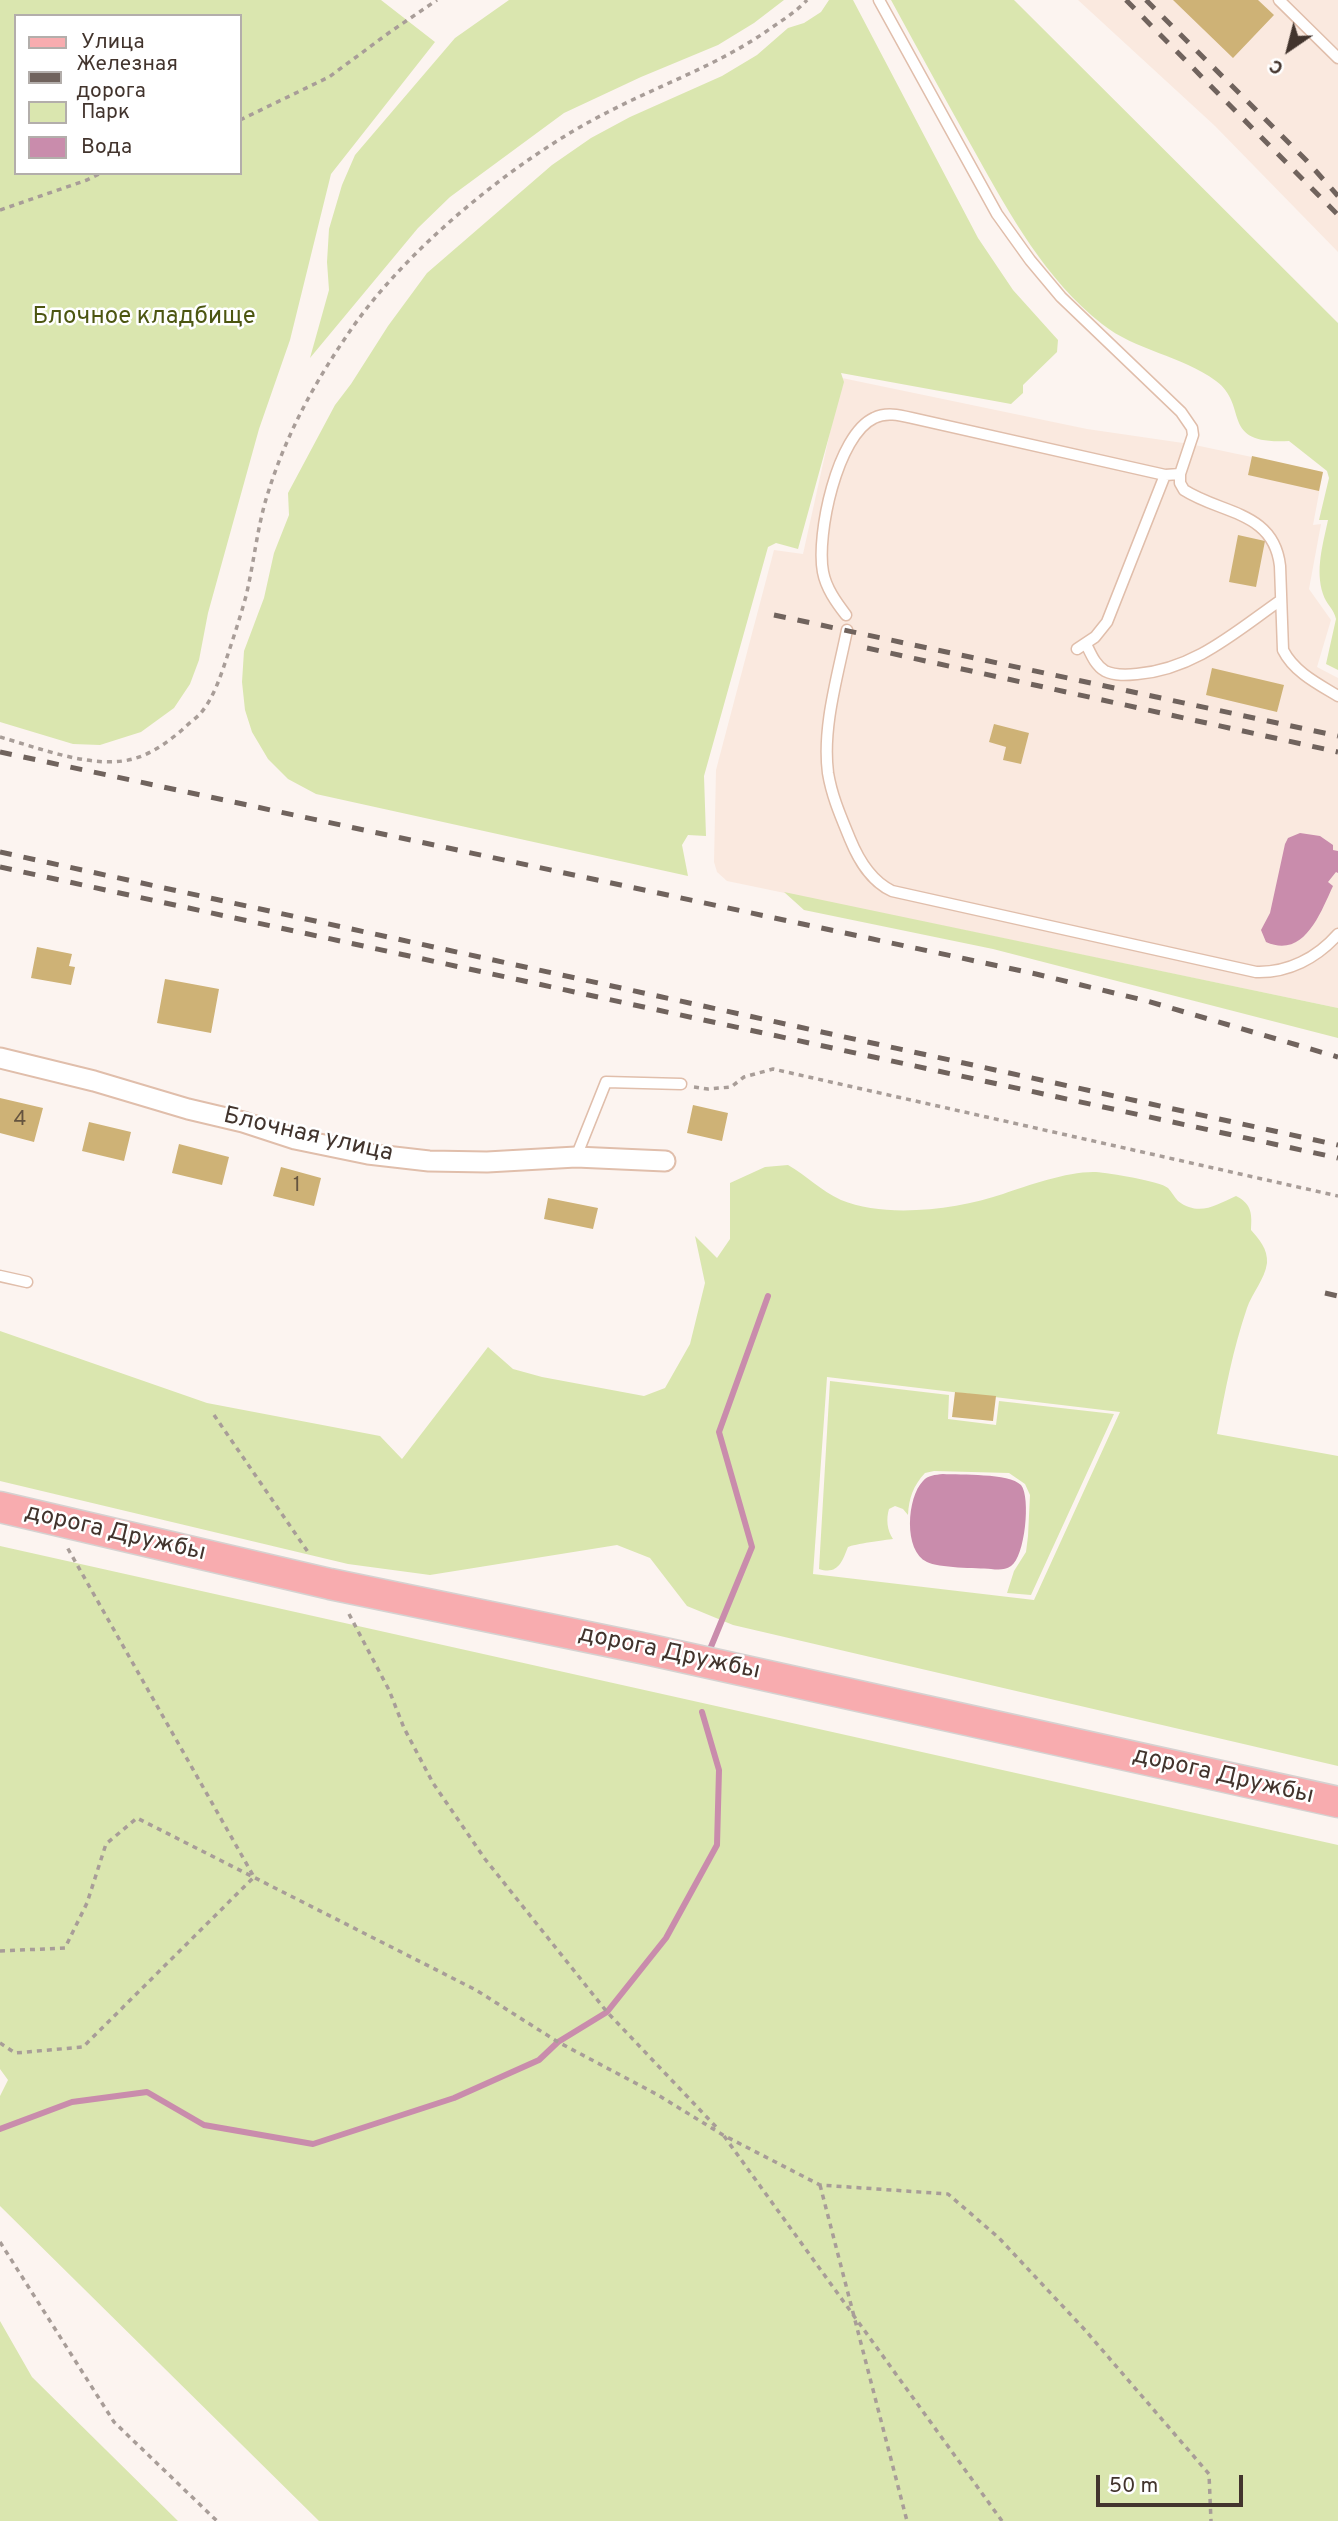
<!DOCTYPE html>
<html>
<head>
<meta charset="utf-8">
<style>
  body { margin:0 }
  #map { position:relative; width:1338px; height:2521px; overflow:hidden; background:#fcf4f0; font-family:Overpass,sans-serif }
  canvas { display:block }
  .legend { position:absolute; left:14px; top:14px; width:228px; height:161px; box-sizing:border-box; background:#fff; border:2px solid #b3aeab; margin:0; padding:9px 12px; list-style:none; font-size:21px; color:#42342d }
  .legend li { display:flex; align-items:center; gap:14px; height:35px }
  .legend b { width:35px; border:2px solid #b3aeab }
  .north { position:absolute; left:1254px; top:14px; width:70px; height:70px; -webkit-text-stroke:5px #fff; paint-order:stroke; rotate:215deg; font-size:19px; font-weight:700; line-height:28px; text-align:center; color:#42342d }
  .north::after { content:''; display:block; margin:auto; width:24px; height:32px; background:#42342d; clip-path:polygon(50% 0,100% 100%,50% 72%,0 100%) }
  .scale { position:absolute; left:1096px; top:2475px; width:147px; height:32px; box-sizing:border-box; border:4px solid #42342d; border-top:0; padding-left:9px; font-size:21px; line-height:24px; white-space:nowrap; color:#42342d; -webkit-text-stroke:5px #fff; paint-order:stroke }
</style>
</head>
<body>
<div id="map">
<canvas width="1338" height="2521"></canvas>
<ul class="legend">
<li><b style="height:9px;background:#f8acaf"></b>Улица</li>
<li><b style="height:9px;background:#70635d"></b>Железная дорога</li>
<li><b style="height:19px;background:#dae6af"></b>Парк</li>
<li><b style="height:19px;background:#c98cac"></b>Вода</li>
</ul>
<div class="north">С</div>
<div class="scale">50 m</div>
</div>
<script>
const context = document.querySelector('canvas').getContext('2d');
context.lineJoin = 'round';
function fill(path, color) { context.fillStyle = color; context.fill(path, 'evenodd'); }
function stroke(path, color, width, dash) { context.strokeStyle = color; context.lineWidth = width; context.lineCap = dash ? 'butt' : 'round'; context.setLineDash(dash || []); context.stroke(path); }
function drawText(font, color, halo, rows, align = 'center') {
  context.font = font + ' Overpass,sans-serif'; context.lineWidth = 5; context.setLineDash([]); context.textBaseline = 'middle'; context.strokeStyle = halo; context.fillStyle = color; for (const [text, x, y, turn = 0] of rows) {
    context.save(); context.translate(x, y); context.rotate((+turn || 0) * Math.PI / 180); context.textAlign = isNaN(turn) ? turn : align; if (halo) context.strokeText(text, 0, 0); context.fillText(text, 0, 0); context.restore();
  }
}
fill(new Path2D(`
  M1078,0H1338V252L1215,126Z
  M842,378L1087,429L1190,444L1323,472L1313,525L1321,524L1309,589L1331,620L1317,667L1338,678V1008L727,881L717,872L714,862L716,770L774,550L803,554Z`), '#fae9df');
fill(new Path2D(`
  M0,0H381L435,42L331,174L290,340L259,429L208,613L199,660L190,684L174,708L141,732L100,745L73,744L0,722ZM16,16H240V173H16Z
  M509,0H784L754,23L718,45L641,77L564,113L450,197L418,228L310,358L329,290L327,262L329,229L342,185L355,155L455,38Z
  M829,0H853L978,238L1013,290L1058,340L1057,352L1023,385V393L1011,404L841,373L844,382L798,549L776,543L768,547L704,776L706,836L688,835L682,845L688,876L316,794L288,779L268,759L252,732L245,710L242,682L244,651L264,598L274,553L289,515L288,493L335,405L351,384L388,326L427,273L552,165L591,138L630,117L722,76L757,55L788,28L804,23L821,12Z
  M891,0H1014L1338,323V670L1326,664L1336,619C1334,609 1326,604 1323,594C1315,570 1323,544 1328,520H1319L1329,478L1327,471L1289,441C1218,445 1250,406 1216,381C1181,355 1136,351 1102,324C1046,280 1010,215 976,154C947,103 919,51 891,0Z
  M784,892L1338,1008V1038L993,949L804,910Z
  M788,1165C807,1176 821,1191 841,1200C887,1219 958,1209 1003,1194C1029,1185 1069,1171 1096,1172C1109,1173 1160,1181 1168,1188C1172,1192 1174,1197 1178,1201C1199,1217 1216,1205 1236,1196C1252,1204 1252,1214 1251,1230C1259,1239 1268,1249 1267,1263C1265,1279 1252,1293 1247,1308C1233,1349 1225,1391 1217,1434L1338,1456V1766L733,1625L687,1606L650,1558L617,1545L430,1575L348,1564L0,1481V1331L207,1403L380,1436L402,1459L488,1347L513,1369L542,1377L644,1396L665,1388L690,1344L705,1283L695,1236L717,1258L730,1239V1183L765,1167ZM827,1377L1120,1412L1034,1600L813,1574Z
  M830,1381L949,1395L948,1419L996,1425L999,1401L1114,1414L1031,1595L1007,1593L1014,1571L1026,1552L1028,1536L1030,1495L1025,1484L1009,1473L934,1471L925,1473C913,1486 909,1498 908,1515L903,1509L895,1506L889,1509C886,1519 887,1530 893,1539C885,1540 854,1544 848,1547C842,1562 838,1575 819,1569Z
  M0,1546L1338,1845V2521H319L0,2206V2096L8,2080L0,2069Z
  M0,2321L32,2377L178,2521H0Z`), '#dae6af');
fill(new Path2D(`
  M1300,833L1320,836L1333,845V850L1338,851V873L1336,872L1328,882L1333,886C1320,914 1304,959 1266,942L1261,930L1270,913L1285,844L1288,838Z
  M943,1474C960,1475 1009,1473 1021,1485C1031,1497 1025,1557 1011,1566C1005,1570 999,1570 991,1569C977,1568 938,1568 927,1562C903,1551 907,1497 923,1481C928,1475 935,1475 943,1474Z`), '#c98cac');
stroke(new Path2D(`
  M708,1654L752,1547L719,1432L768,1296
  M0,2129L72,2102L147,2092L204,2125L313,2144L454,2098L539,2060L558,2042L607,2012L666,1938L717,1845L719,1770L702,1712`), '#c98cac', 6);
fill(new Path2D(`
  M1173,0H1258L1274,15L1233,58Z
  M1252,456L1323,472L1319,491L1248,475Z
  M1238,535L1265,541L1256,587L1229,582Z
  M1212,668L1284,685L1277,712L1206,695Z
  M994,724L1029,733L1021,764L1003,760L1006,747L989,742Z
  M37,947L72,954L69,966L75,967L71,985L31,978Z
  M165,979L219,989L211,1033L157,1023Z
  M0,1098L43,1108L34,1142L0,1133Z
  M693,1105L728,1113L722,1141L687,1133Z
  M89,1122L131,1132L124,1161L82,1151Z
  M179,1144L229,1157L222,1185L172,1173Z
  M281,1167L321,1178L314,1206L273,1196Z
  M548,1198L598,1208L593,1229L544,1219Z
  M955,1392L996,1396L993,1421L952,1417Z`), '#ceb276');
const service = new Path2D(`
  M1279,0L1338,58
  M1180,474V483L1184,490C1221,514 1274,511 1280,566L1283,650C1294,672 1318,684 1338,696
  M846,615C836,602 826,588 823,572C816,535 837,435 874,418C886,412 899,415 912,418L1165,475L1180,474L1193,435L1192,428L1181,412L1061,297L1030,260L997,214L879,0
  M847,630C838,675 822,727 828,773C832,797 841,817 850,839C859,861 871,881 892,891L1256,972C1288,973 1317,958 1338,934
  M1086,644C1091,654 1095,665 1105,671C1115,676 1127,675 1137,674C1195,669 1235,632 1281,600
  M1077,649L1095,637L1107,622L1165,475
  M576,1157L606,1082L681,1084
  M0,1276L27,1282`);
const minor = new Path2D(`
  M0,1058L94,1081L188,1109L243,1122L295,1139L368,1154L429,1161L487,1162L576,1157L665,1161`);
const primary = new Path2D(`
  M0,1507L330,1584L646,1649L1338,1802`);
stroke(service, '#e0beab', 13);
stroke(minor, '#e0beab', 23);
stroke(primary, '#d5d2d1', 33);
stroke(new Path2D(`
  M240,120L329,77L390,32L437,0
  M0,210L87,180L101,173
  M0,737C39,748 97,771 136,758C153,753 169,741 182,730C188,724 195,719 200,714C213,699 220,678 226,660C233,639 240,618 246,596C254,563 257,528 267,496C285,437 313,385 348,334C404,250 518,157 608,112C660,85 715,66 764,33C779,22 794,14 807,0
  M694,1087L708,1089L731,1087L744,1077L773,1069L1338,1196
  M214,1415L310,1555
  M349,1614L389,1690L404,1728L433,1783L485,1859L607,2012L719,2130
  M0,1951L65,1948L87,1903L106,1844L137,1818L476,1990L558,2042L658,2095L723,2135L820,2185L948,2194L999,2238L1085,2330L1209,2474L1211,2521
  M0,2043L15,2053L83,2047L254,1877L67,1547
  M724,2136L1002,2521
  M820,2185L907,2521
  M0,2242L114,2422L217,2521`), '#a89d98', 3.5, [5, 5]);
stroke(service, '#fff', 10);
stroke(minor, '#fff', 19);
stroke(primary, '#f8acaf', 30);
stroke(new Path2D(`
  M1126,0L1338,215
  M1146,0L1306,160L1338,196
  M774,615L1338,736
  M867,648L1338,752
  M0,752L1036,974L1147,1001L1338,1057
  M0,852L1338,1145
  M0,867L1338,1158
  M1325,1293L1338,1296`), '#70635d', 5, [12, 12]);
drawText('21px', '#65543f', null, [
  ["4",20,1121],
  ["1",297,1187]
]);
drawText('24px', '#4c5611', '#fff', [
  ["Блочное кладбище",144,318]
]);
drawText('24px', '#42342d', '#fff', [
  ["Блочная улица",308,1136,13],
  ["дорога Дружбы",115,1534,13],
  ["дорога Дружбы",669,1654,12],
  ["дорога Дружбы",1223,1777,13]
]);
</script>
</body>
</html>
